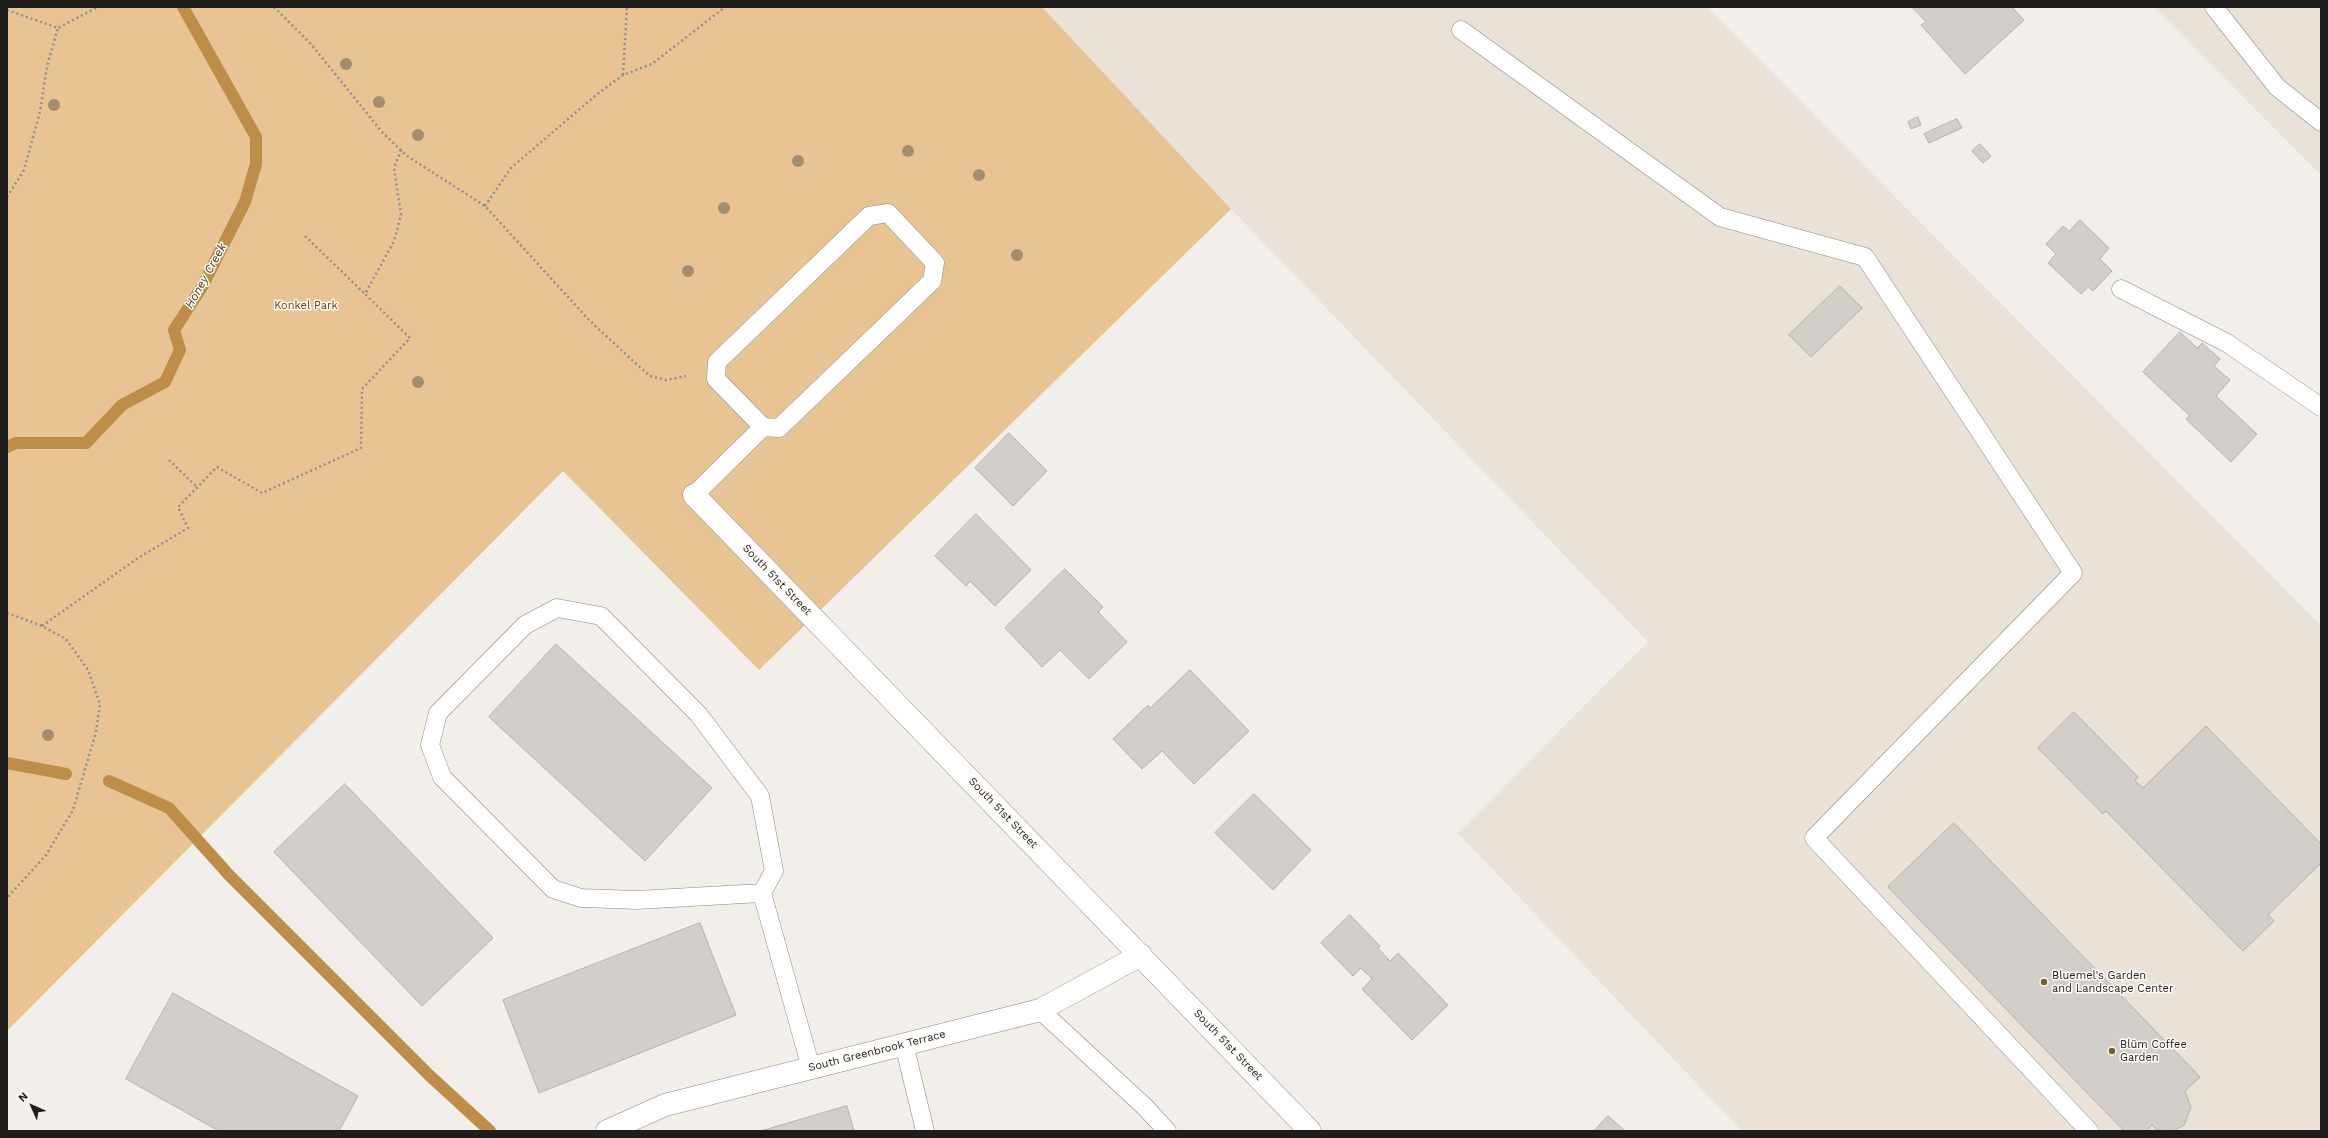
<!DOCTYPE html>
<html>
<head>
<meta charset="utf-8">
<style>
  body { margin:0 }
  #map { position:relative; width:2328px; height:1138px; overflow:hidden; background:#f2eee9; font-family:"Work Sans",sans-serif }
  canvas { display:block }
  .frame { position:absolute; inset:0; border:8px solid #1e1d1b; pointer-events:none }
  .north { position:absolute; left:12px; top:1086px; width:40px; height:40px; -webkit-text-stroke:3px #fffcf8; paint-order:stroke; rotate:315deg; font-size:11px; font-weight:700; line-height:16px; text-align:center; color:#1e1d1b }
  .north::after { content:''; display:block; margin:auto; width:14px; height:18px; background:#1e1d1b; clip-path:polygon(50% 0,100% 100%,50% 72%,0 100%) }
</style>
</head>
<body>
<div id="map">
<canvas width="2328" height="1138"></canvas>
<div class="frame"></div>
<div class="north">N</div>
</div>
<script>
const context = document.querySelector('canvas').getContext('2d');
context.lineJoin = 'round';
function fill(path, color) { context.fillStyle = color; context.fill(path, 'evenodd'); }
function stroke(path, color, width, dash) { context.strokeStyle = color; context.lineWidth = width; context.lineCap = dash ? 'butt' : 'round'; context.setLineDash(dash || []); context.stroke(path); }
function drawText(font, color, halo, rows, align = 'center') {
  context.font = font + ' "Work Sans",sans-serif'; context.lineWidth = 3; context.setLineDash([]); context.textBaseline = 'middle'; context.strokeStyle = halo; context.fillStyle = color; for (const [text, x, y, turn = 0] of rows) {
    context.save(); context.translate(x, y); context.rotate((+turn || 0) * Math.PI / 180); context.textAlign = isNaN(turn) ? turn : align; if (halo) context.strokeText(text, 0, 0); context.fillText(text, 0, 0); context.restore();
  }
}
fill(new Path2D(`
  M1042,7H1707L2321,626V1131H1742L1458,833L1648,642L1231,209Z
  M2154,7H2321V175Z`), '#ebe2d7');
fill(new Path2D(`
  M7,7H1042L1231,209L759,670L563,471L7,1031Z`), '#e8c495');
stroke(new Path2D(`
  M7,447L16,443H86L122,405L165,382L180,350L174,330L202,287L245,202L256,164V137L183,7
  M7,763L66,774
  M109,781L169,808L229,875L430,1076L490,1131`), '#bd8d49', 12);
const building = new Path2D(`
  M1912,7H2012L2024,20L1965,74L1921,25L1926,22Z
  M1918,117L1921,125L1911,129L1908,122Z
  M1957,119L1962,128L1929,143L1924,134Z
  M1980,144L1991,156L1983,163L1972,151Z
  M2080,220L2109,248L2100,259L2112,271L2093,291L2088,287L2081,294L2048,263L2056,254L2046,244L2063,226L2069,231Z
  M1840,286L1862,308L1811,357L1789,335Z
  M2180,332L2197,348L2202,343L2220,359L2214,366L2230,380L2216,396L2257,434L2231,462L2186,419L2190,416L2143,372Z
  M1009,433L1047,471L1013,506L975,468Z
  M976,514L1031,570L995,606L970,581L966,586L935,556Z
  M1065,569L1103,607L1098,612L1127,642L1089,679L1060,650L1042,667L1005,628Z
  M556,644L712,788L645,861L489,717Z
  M1190,670L1249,731L1194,784L1162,751L1142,769L1113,739L1148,705L1150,708Z
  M2074,712L2138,777L2135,781L2143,788L2206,726L2321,844V863L2268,915L2274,921L2243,951L2106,811L2103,814L2038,748Z
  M345,784L493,938L422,1006L274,852Z
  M1254,794L1311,850L1273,890L1215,833Z
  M1954,823L2200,1077L2185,1091L2191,1107L2184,1125L2173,1131L2157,1130L2152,1125L2146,1131H2124L1888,887Z
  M1350,915L1380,946L1378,948L1390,961L1398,953L1448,1005L1412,1040L1362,989L1372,979L1361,968L1353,976L1321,943Z
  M700,923L736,1015L539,1093L503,1000Z
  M173,993L358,1096L339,1131H219L126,1079Z
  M847,1106L854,1131H761Z
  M1608,1116L1625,1131H1594Z`);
fill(building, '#d2cec9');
stroke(building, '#b6b2ad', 1);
const service = new Path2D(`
  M2214,7L2277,87L2321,122
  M1461,30L1720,217L1865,257L2073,573L1814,838L2089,1131
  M2121,289L2227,343L2321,407
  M694,495L763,427L779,428L932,281L935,263L888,213L869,216L717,362L716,379L763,427
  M762,893L637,900L581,898L553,889L442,777L430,745L438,713L525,625L557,608L601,616L699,715L760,796L774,871L762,893L811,1068
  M1040,1010L1145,1107L1167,1131
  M904,1044L925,1131`);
const minor = new Path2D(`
  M694,495L1310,1131
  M607,1131L665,1105L1040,1010L1141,955`);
stroke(service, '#8d8984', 19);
stroke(minor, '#8d8984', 23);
stroke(new Path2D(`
  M274,7L311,44L382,132L407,156L485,206L589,320L633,361L650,376L666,380L686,376
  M7,10L58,28L98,7
  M623,75L627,7
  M7,197L24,170L40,112L47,66L58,28
  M485,206L511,168L595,96L623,75L652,64L725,7
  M305,236L365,294
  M169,460L197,487
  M7,613L42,626L66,639L88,670L100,704L96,732L73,810L46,855L7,898
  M42,626L138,558L188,528L178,507L217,467L262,493L361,448L362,389L410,338L365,294L394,241L401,215L394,168L401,150`), '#918f8b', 2.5, [2, 3]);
stroke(service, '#fff', 18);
stroke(minor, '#fff', 22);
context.fillStyle = '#a38f6f';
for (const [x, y] of [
  [346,64],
  [379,102],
  [54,105],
  [418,135],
  [908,151],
  [798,161],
  [979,175],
  [724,208],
  [1017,255],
  [688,271],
  [418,382],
  [48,735]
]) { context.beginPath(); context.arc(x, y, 6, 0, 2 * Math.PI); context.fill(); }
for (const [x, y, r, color] of [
  [2044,982,4,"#7c5d32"],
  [2112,1051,4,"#7c5d32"]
]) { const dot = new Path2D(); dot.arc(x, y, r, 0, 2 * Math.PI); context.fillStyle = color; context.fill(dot); stroke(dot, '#fffcf8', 1.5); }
drawText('11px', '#63420c', '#fffcf8', [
  ["Konkel Park",306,306]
]);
drawText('11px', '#1e1d1b', '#fffcf8', [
  ["South 51st Street",777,580,46],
  ["South 51st Street",1003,813,46],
  ["South 51st Street",1228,1045,46],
  ["South Greenbrook Terrace",877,1051,-14]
]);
drawText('11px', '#1e1d1b', '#fffcf8', [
  ["Bluemel's Garden",2052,976],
  ["and Landscape Center",2052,989],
  ["Blüm Coffee",2120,1045],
  ["Garden",2120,1058]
], 'left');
drawText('italic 12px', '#4c3719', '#fffcf8', [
  ["Honey Creek",206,276,-61]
]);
</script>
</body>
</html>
